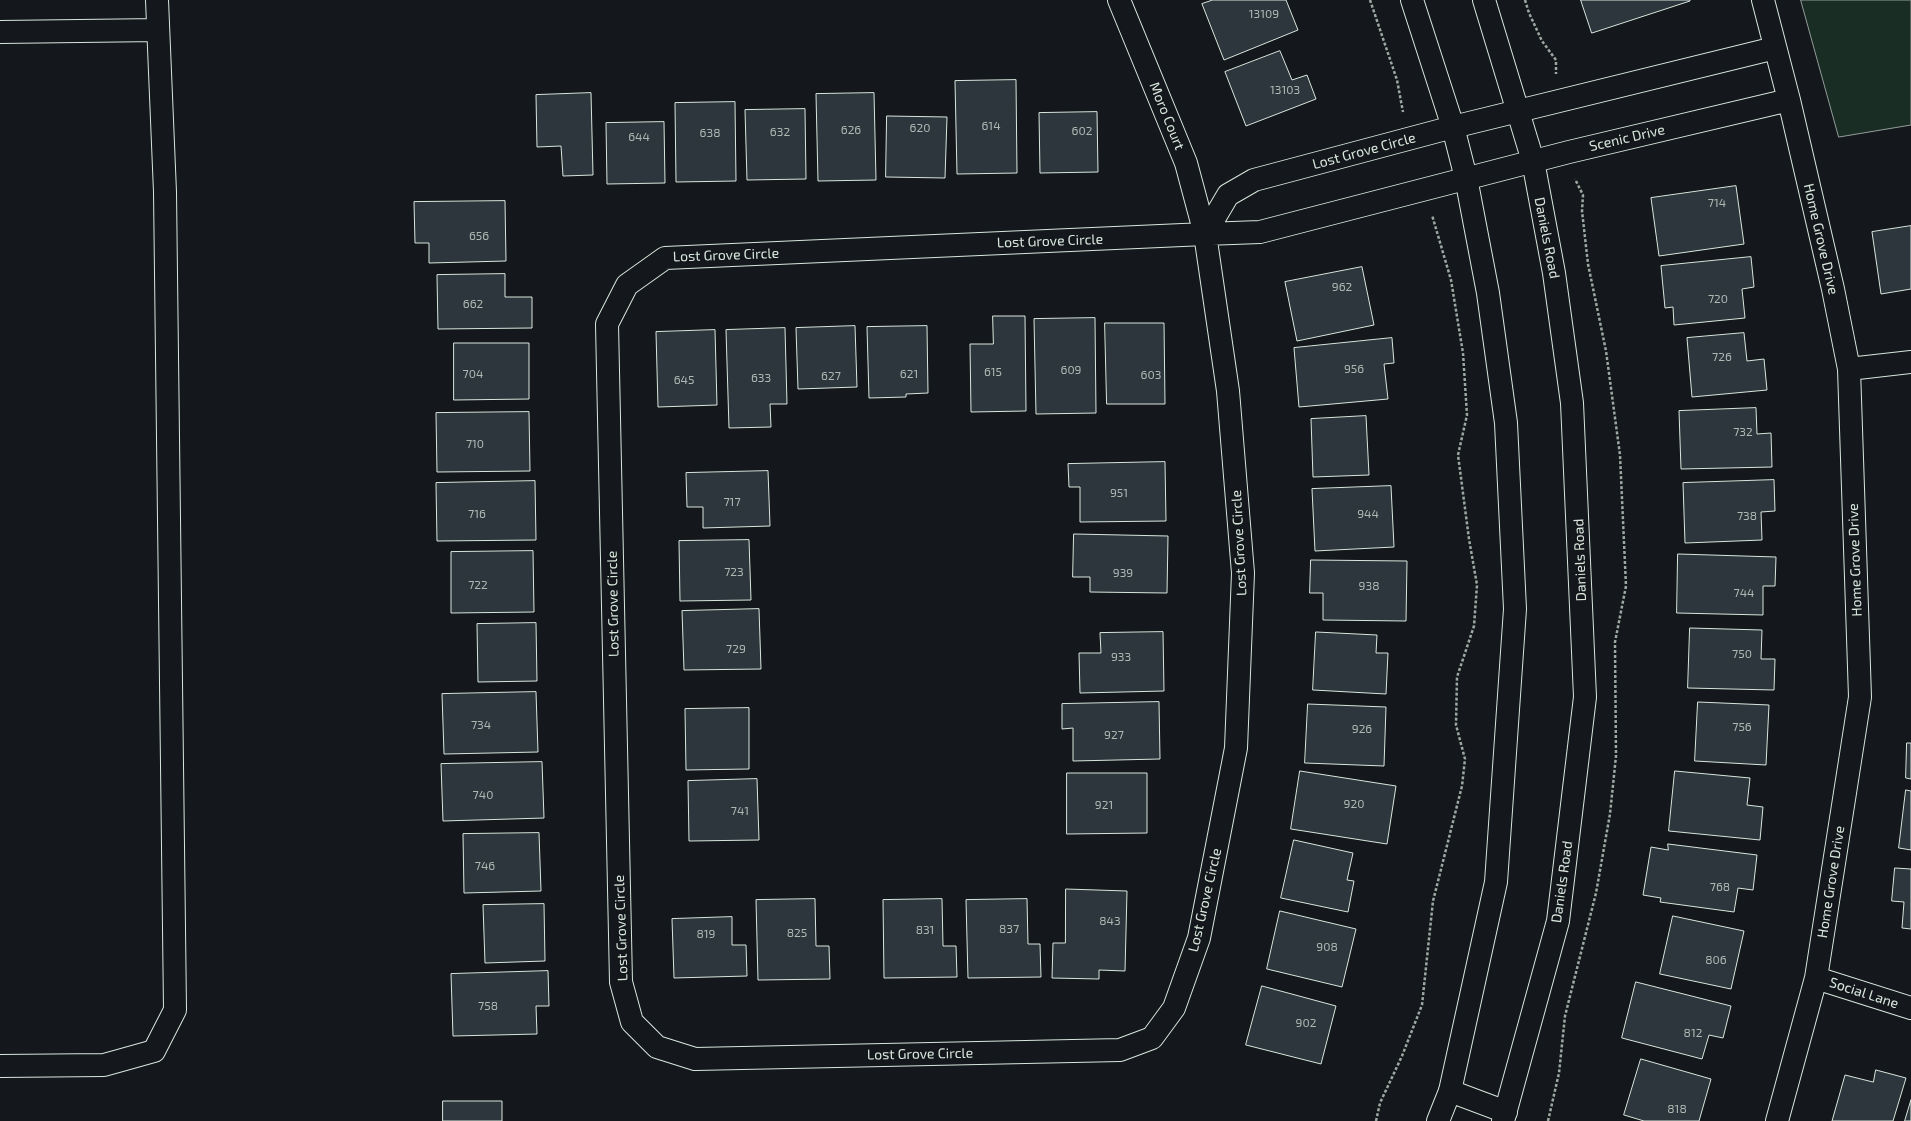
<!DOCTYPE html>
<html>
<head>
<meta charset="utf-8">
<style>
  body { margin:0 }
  canvas { display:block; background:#14181c }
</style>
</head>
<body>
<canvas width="1911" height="1121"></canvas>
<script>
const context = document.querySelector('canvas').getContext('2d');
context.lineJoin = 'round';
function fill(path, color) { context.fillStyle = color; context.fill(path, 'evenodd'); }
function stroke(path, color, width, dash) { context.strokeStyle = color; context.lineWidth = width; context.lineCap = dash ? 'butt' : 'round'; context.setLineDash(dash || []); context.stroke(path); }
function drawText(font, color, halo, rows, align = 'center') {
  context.font = font + ' "Exo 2",sans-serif'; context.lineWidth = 3; context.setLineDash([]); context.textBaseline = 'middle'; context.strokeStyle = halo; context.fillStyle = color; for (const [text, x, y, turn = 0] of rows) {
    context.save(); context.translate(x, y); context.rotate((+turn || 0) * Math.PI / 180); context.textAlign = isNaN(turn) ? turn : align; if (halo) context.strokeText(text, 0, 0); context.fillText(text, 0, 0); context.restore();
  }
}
const green = new Path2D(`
  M1801,0H1911V125L1839,137Z`);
fill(green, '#1a2d24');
stroke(green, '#939e99', 1);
const building = new Path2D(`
  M1213,0H1286L1298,30L1224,60L1202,4Z
  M1581,0H1690V1L1592,33Z
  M1280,51L1292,80L1307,75L1316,99L1246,126L1225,72Z
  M1016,80L1017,173L957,174L955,81Z
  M591,93L593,175L563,176L561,146L537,147L536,95Z
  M874,93L876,180L818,181L816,94Z
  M735,102L736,181L676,182L675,103Z
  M805,109L806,179L747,180L745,110Z
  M1097,112L1098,172L1040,173L1039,113Z
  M887,116L947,117L945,178L886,177Z
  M664,122L665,183L607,184L606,123Z
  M1736,186L1744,244L1659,256L1651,198Z
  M505,201L506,261L429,263V243H415L414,202Z
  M1911,226V289L1881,294L1872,232Z
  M1751,257L1754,287L1742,289L1745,318L1674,325L1673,307L1665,308L1661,266Z
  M1362,267L1374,325L1297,341L1285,282Z
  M505,274V297H532V328L438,329L437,275Z
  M993,316H1025L1026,411L971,412L970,344H993Z
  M1095,318L1096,413L1036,414L1034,319Z
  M1105,323H1164L1165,404H1107Z
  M855,326L857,387L798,389L796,328Z
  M927,326L928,393L906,394V397L869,398L867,327Z
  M785,328L787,404H770L771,427L729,428L726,330Z
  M715,330L717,405L658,407L656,332Z
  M1744,333L1747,361L1764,359L1767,390L1692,397L1687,338Z
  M1392,338L1394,363L1384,364L1388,399L1299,407L1294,348Z
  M454,343H529V399L454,400Z
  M1756,408L1757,434L1771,433L1772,467L1681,469L1679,411Z
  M529,412L530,471L437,472L436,413Z
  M1366,416L1369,475L1313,477L1311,419Z
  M1165,462L1166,521L1080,522V487H1069L1068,464Z
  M768,471L770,526L703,528V507H687L686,473Z
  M1774,480L1775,511L1761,512L1762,540L1685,543L1683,483Z
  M535,481L536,540L437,541L436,483Z
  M1391,486L1394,547L1315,551L1312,489Z
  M1074,534L1168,536L1167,593L1090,592V577H1073Z
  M749,540L751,600L680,601L679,541Z
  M533,551L534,612L451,613V552Z
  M1678,554L1776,557L1775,586H1763V615L1677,613Z
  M1311,560L1407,561L1406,621L1323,620V593H1310Z
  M759,609L761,669L684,670L682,611Z
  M536,623L537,681L478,682L477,624Z
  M1690,628L1762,630L1761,659H1775L1774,690L1688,688Z
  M1163,632L1164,691L1080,693L1079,653H1101L1100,633Z
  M1316,632L1377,635L1376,653H1388L1386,694L1313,690Z
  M536,692L538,752L444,754L442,694Z
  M1159,702L1160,759L1073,761V728L1062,729V704Z
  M1698,702L1769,705L1766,765L1695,761Z
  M1308,704L1386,707L1384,766L1305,763Z
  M749,708V769L686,770L685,709Z
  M1907,743H1911V779L1906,778Z
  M542,762L544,818L443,821L441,764Z
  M1300,771L1396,786L1387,844L1291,829Z
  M1675,771L1750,778L1747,805L1763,807L1760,840L1669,831Z
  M1067,773H1147V833L1067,834Z
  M757,779L759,840L689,841L688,781Z
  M1906,790L1911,791V850L1899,848Z
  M539,833L541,891L464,893L463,834Z
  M1294,840L1353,853L1347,880L1354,881L1348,912L1281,898Z
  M1668,844L1757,855L1753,890L1738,888L1734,912L1660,902L1661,898L1643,895L1651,847L1668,850Z
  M1895,868L1911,869V929L1902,928L1904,902L1892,901Z
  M1066,889L1127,891L1125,971L1099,970V979L1052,978L1053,943H1065Z
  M815,899L816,946H829L830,979L758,980L756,900Z
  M942,899L943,946H956L957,977L884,978L883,900Z
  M1027,899L1028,944H1040L1041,977L968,978L966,900Z
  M544,904L545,961L485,963L483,905Z
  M1280,911L1356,929L1342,987L1267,969Z
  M1673,916L1744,931L1731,989L1660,974Z
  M732,917V945H746L747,976L674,978L672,919Z
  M548,971L549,1006H536L537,1034L453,1036L451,974Z
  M1636,982L1731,1006L1723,1038L1709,1035L1702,1059L1622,1038Z
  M1262,986L1336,1006L1321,1064L1246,1045Z
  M1641,1059L1711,1079L1699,1121H1644L1624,1115Z
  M1876,1070L1906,1078L1893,1121H1832L1845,1075L1873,1082Z
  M1911,1100V1121H1905Z
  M443,1101H502V1121H443Z`);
fill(building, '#2c363c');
stroke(building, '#d8e6dc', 1);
const minor = new Path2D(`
  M1119,0L1186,163L1205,234L1228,391L1243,573L1236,748L1199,938L1174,1008L1152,1038L1120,1050L695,1059L657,1047L632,1022L621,982L607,324L627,285L665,258L1205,234L1260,232L1569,152L1789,100
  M1763,0L1789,100L1833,289L1849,369L1860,697L1816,978L1777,1121
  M0,32L158,30
  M1205,234L1228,195L1254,180L1453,127L1775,48
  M1849,369L1911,362
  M1816,978L1911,1008
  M0,1066L104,1065L154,1051L175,1010L165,192L157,0
  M1450,1091L1506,1112`);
const primary = new Path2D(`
  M1412,0L1453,127L1466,178L1488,293L1506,423L1515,609L1496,882L1450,1091L1438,1121
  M1484,0L1533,161L1554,273L1572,403L1585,697L1558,921L1503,1121`);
stroke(minor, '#d8e6dc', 24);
stroke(primary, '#d8e6dc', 24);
stroke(new Path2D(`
  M1370,0L1397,80L1403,112
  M1525,0L1529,13L1542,41L1556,60V74
  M1376,1121L1380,1103L1402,1056L1422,1005L1433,901L1462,786L1465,759L1456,725L1457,677L1474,626L1477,585L1469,539L1458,455L1467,415L1463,353L1451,280L1432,215
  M1548,1121L1559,1073L1565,1016L1596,893L1610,814L1616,756L1615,642L1626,586L1620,455L1606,351L1588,264L1582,211L1583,195L1575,179`), '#9da8a2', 2.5, [3, 2]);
stroke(minor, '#14181c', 22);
stroke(primary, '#14181c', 22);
drawText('12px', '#adbab4', null, [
  ["13109",1264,14],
  ["13103",1285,90],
  ["614",991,126],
  ["620",920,128],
  ["626",851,130],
  ["602",1082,131],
  ["632",780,132],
  ["638",710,133],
  ["644",639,137],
  ["714",1717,203],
  ["656",479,236],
  ["962",1342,287],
  ["720",1718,299],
  ["662",473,304],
  ["726",1722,357],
  ["956",1354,369],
  ["609",1071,370],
  ["615",993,372],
  ["704",473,374],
  ["621",909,374],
  ["603",1151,375],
  ["627",831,376],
  ["633",761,378],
  ["645",684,380],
  ["732",1743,432],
  ["710",475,444],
  ["951",1119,493],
  ["717",732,502],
  ["716",477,514],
  ["944",1368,514],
  ["738",1747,516],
  ["723",734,572],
  ["939",1123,573],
  ["722",478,585],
  ["938",1369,586],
  ["744",1744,593],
  ["729",736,649],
  ["750",1742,654],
  ["933",1121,657],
  ["734",481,725],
  ["756",1742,727],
  ["926",1362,729],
  ["927",1114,735],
  ["740",483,795],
  ["920",1354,804],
  ["921",1104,805],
  ["741",740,811],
  ["746",485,866],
  ["768",1720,887],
  ["843",1110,921],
  ["837",1009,929],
  ["831",925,930],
  ["825",797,933],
  ["819",706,934],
  ["908",1327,947],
  ["806",1716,960],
  ["758",488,1006],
  ["902",1306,1023],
  ["812",1693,1033],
  ["818",1677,1109]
]);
drawText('14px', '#d8e6dc', '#14181c', [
  ["Moro Court",1167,116,68],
  ["Scenic Drive",1627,138,-13],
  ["Lost Grove Circle",1364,151,-15],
  ["Daniels Road",1547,238,79],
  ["Home Grove Drive",1821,239,77],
  ["Lost Grove Circle",1050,241,-2],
  ["Lost Grove Circle",726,255,-2],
  ["Lost Grove Circle",1239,543,-93],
  ["Daniels Road",1580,560,-92],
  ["Home Grove Drive",1855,560,-92],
  ["Lost Grove Circle",613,604,-91],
  ["Daniels Road",1562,882,-82],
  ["Home Grove Drive",1831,882,-81],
  ["Lost Grove Circle",1205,900,-77],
  ["Lost Grove Circle",621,928,-92],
  ["Social Lane",1864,993,18],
  ["Lost Grove Circle",920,1054,-1]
]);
</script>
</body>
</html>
